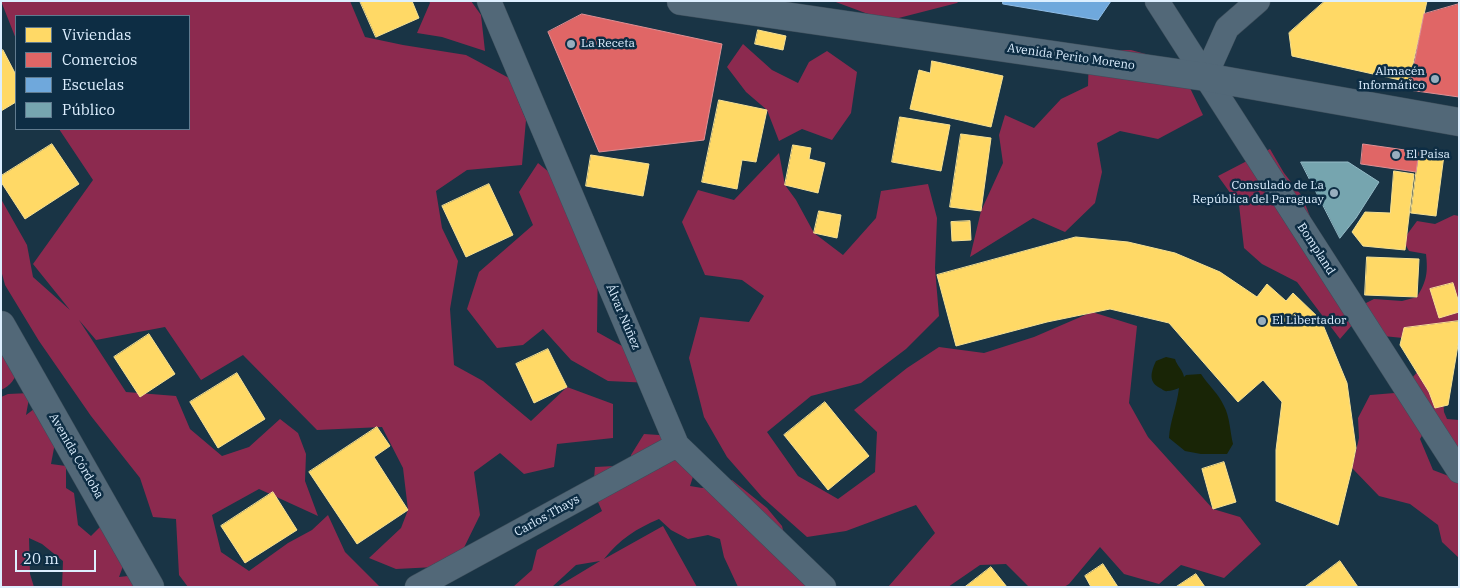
<!DOCTYPE html>
<html>
<head>
<meta charset="utf-8">
<style>
  body { margin:0 }
  #map { position:relative; width:1460px; height:588px; overflow:hidden; background:#193445; font-family:"IBM Plex Serif",serif }
  canvas { display:block }
  .frame { position:absolute; inset:0; border:2px solid #ddefff; pointer-events:none }
  .legend { position:absolute; left:15px; top:15px; width:175px; height:115px; box-sizing:border-box; background:#0d2d44; border:1px solid #607b8f; margin:0; padding:6px 9px; list-style:none; font-size:15px; color:#ddefff }
  .legend li { display:flex; align-items:center; gap:10px; height:25px }
  .legend b { width:25px; border:1px solid #607b8f }
  .scale { position:absolute; left:15px; top:550px; width:81px; height:22px; box-sizing:border-box; border:2px solid #ddefff; border-top:0; padding-left:6px; font-size:15px; line-height:18px; white-space:nowrap; color:#ddefff; -webkit-text-stroke:4px #0d2d44; paint-order:stroke }
</style>
</head>
<body>
<div id="map">
<canvas width="1460" height="588"></canvas>
<div class="frame"></div>
<ul class="legend">
<li><b style="height:14px;background:#ffd966"></b>Viviendas</li>
<li><b style="height:14px;background:#e06666"></b>Comercios</li>
<li><b style="height:14px;background:#6fa8dc"></b>Escuelas</li>
<li><b style="height:14px;background:#76a5af"></b>Público</li>
</ul>
<div class="scale">20 m</div>
</div>
<script>
const context = document.querySelector('canvas').getContext('2d');
context.lineJoin = 'round';
function fill(path, color) { context.fillStyle = color; context.fill(path, 'evenodd'); }
function stroke(path, color, width, dash) { context.strokeStyle = color; context.lineWidth = width; context.lineCap = dash ? 'butt' : 'round'; context.setLineDash(dash || []); context.stroke(path); }
function drawText(font, color, halo, rows, align = 'center') {
  context.font = font + ' "IBM Plex Serif",serif'; context.lineWidth = 5; context.setLineDash([]); context.textBaseline = 'middle'; context.strokeStyle = halo; context.fillStyle = color; for (const [text, x, y, turn = 0] of rows) {
    context.save(); context.translate(x, y); context.rotate((+turn || 0) * Math.PI / 180); context.textAlign = isNaN(turn) ? turn : align; if (halo) context.strokeText(text, 0, 0); context.fillText(text, 0, 0); context.restore();
  }
}
fill(new Path2D(`
  M1,1H350L365,37L403,45L466,55L509,78L526,120L522,165L467,170L436,191L442,228L458,261L450,309L454,365L483,381L531,421L567,387L613,404V438L557,444L554,467L524,474L500,453L474,472L480,515L455,566L396,569L369,558L401,528L408,510L403,468L382,427L317,430L243,355L201,380L165,327L96,340L79,320L126,392L176,396L190,429L222,456L249,447L280,419L298,433L306,454L305,481L318,516L259,489L212,515L221,552L249,571L288,543L312,530L328,515L345,552L379,586L188,587L179,575L176,519L153,517L140,478L91,416L39,341L5,285L1,270V199L27,245L33,277L70,310L33,264L93,180L59,129H189V16H16V39Z
  M429,1H471L481,15L485,51L442,37L417,33L430,3Z
  M833,1H959L957,3L887,21Z
  M743,44L772,70L798,83L809,62L827,51L857,72L851,113L832,140L802,129L779,141L767,110L746,92L727,67Z
  M1131,50L1178,63L1203,115L1158,139L1120,131L1097,143L1102,172L1095,203L1065,232L1033,218L970,257L981,211L1003,163L999,135L1005,115L1034,128L1061,99L1088,86L1089,51Z
  M1270,149L1284,173L1302,196L1332,273L1359,317L1340,339L1297,282L1262,264L1244,248L1239,205L1218,176Z
  M779,153L785,185L796,200L814,233L843,255L876,218L881,191L928,184L937,218L935,268L939,316L906,349L861,383L811,396L767,432L798,476L838,499L875,472L877,432L854,410L907,368L939,347L984,353L1034,337L1092,312L1137,326L1129,403L1148,437L1213,509L1240,517L1261,544L1224,578L1181,565L1159,584L1124,574L1100,547L1069,584L1064,587H1029L1006,564L980,565L948,587H888L935,533L916,505L846,531L807,537L762,497L727,457L704,417L689,358L700,317L749,322L764,296L742,280L705,275L682,222L698,190L734,200Z
  M538,163L567,187L598,258L597,332L640,356L651,383L608,381L571,360L543,329L523,345L497,348L467,309L479,272L533,225L519,192Z
  M1454,215L1459,216V320L1403,338L1383,336L1360,306L1374,299L1402,301L1417,297C1427,281 1428,272 1426,254L1409,251L1403,240L1417,221L1435,224Z
  M1,330L19,369C15,378 11,386 1,390Z
  M1419,370L1443,399L1444,412L1447,419L1459,420V446L1456,447L1432,418L1420,439L1433,470L1459,480V558L1442,542L1438,525L1410,504L1379,496L1352,468L1359,438L1358,418L1370,395L1407,392L1412,378Z
  M30,393L26,415L38,406L57,432L51,464L66,466V488L74,493L78,525L91,536L109,518L130,547L119,577L146,574L153,587H62L63,561L42,544L29,538L30,574L34,587H1V397L8,394Z
  M644,434L674,436L697,464L690,486L702,488L732,480L767,508L782,526L789,553L819,587H738L724,557L720,539L708,535L688,539L671,530L659,519C637,528 619,540 604,559L663,526L697,587H557L600,561L576,565L552,587H513L532,570L537,550L602,511L593,491L595,467L615,466L630,470L631,455Z`), '#8c2a4f');
fill(new Path2D(`
  M1166,357L1175,359C1177,366 1183,370 1184,377L1186,375L1201,374C1208,385 1219,394 1224,406C1230,417 1230,432 1233,444L1227,454H1201L1185,451L1169,438C1170,421 1177,406 1179,388C1176,389 1171,391 1167,391C1165,392 1162,389 1160,388C1148,382 1151,372 1156,361Z`), '#192506');
const homes = new Path2D(`
  M360,1H412L419,18L376,37Z
  M1325,1H1427L1409,82L1292,56L1289,33Z
  M758,30L786,36L783,50L755,44Z
  M3,50L16,75V102L1,111V51Z
  M932,61L1003,76L991,127L910,109L919,70L930,73Z
  M719,100L767,110L756,162L742,160L737,189L702,182Z
  M900,117L950,125L941,171L892,162Z
  M961,134L991,138L981,211L950,207Z
  M52,144L79,184L25,219L1,182V176Z
  M793,145L811,148L809,159L825,163L818,193L785,185Z
  M1419,152L1444,155L1436,216L1411,213Z
  M591,155L649,164L643,196L586,186Z
  M1394,171L1414,174L1405,250L1363,246L1352,232L1365,212L1390,213Z
  M489,184L513,235L466,257L442,206Z
  M819,211L841,215L837,238L814,233Z
  M970,221L971,240L952,241L951,222Z
  M1076,237L1128,242L1175,253L1220,272L1257,297L1267,284L1286,301L1293,293L1321,320L1347,383L1356,448L1352,468L1338,525L1276,501V450L1282,402L1263,380L1238,402L1169,323L1110,309L1047,322L956,346L937,275Z
  M1367,257L1419,259L1417,297L1365,295Z
  M1453,283L1459,303V312L1439,318L1430,289Z
  M1459,321V339L1448,405L1435,408L1429,392L1400,345L1404,328Z
  M149,334L175,374L140,397L114,357Z
  M548,349L567,387L534,403L516,364Z
  M237,373L265,419L218,448L190,402Z
  M825,402L869,456L828,490L784,435Z
  M377,427L390,446L374,457L408,510L357,544L309,472Z
  M1224,462L1236,502L1213,509L1202,469Z
  M273,492L297,530L245,563L221,526Z
  M1340,561L1358,587H1305Z
  M1103,564L1118,587H1091L1085,576Z
  M991,567L1007,587H965Z
  M1196,574L1205,587H1176Z`);
fill(homes, '#ffd966');
stroke(homes, '#f5e094', 1);
const shops = new Path2D(`
  M1459,4V97L1409,90L1424,14Z
  M582,14L722,44L704,140L599,152L548,32Z
  M1363,144L1419,152L1416,172L1361,164Z`);
fill(shops, '#e06666');
stroke(shops, '#df8f94', 1);
const schools = new Path2D(`
  M1003,1H1111L1098,20L1003,4Z`);
fill(schools, '#6fa8dc');
stroke(schools, '#90bde6', 1);
const public = new Path2D(`
  M1301,162H1348L1379,182L1356,218L1340,238Z`);
fill(public, '#76a5af');
stroke(public, '#95bbc7', 1);
const minor = new Path2D(`
  M489,1L677,445L824,587
  M1157,1L1459,471
  M1205,77L1227,28L1258,1
  M417,587L677,445`);
const secondary = new Path2D(`
  M681,1L1205,77L1459,122
  M1,325L150,587`);
stroke(minor, '#3d4e5b', 25);
stroke(secondary, '#3d4e5b', 29);
stroke(minor, '#526878', 24);
stroke(secondary, '#526878', 28);
for (const [x, y, r, color] of [
  [571,44,5,"#98aebe"],
  [1435,79,5,"#98aebe"],
  [1396,155,5,"#98aebe"],
  [1334,193,5,"#98aebe"],
  [1262,321,5,"#98aebe"]
]) { const dot = new Path2D(); dot.arc(x, y, r, 0, 2 * Math.PI); context.fillStyle = color; context.fill(dot); stroke(dot, '#0d2d44', 2); }
drawText('12px', '#ddefff', '#0d2d44', [
  ["La Receta",581,44],
  ["Almacén",1425,72,"right"],
  ["Informático",1425,86,"right"],
  ["El Paisa",1406,155],
  ["Consulado de La",1324,186,"right"],
  ["República del Paraguay",1324,200,"right"],
  ["El Libertador",1272,321]
], 'left');
drawText('12px', '#ddefff', '#0d2d44', [
  ["Avenida Perito Moreno",1071,57,8],
  ["Bompland",1316,249,57],
  ["Álvar Núñez",623,317,67],
  ["Avenida Córdoba",76,456,60],
  ["Carlos Thays",547,516,-29]
]);
</script>
</body>
</html>
